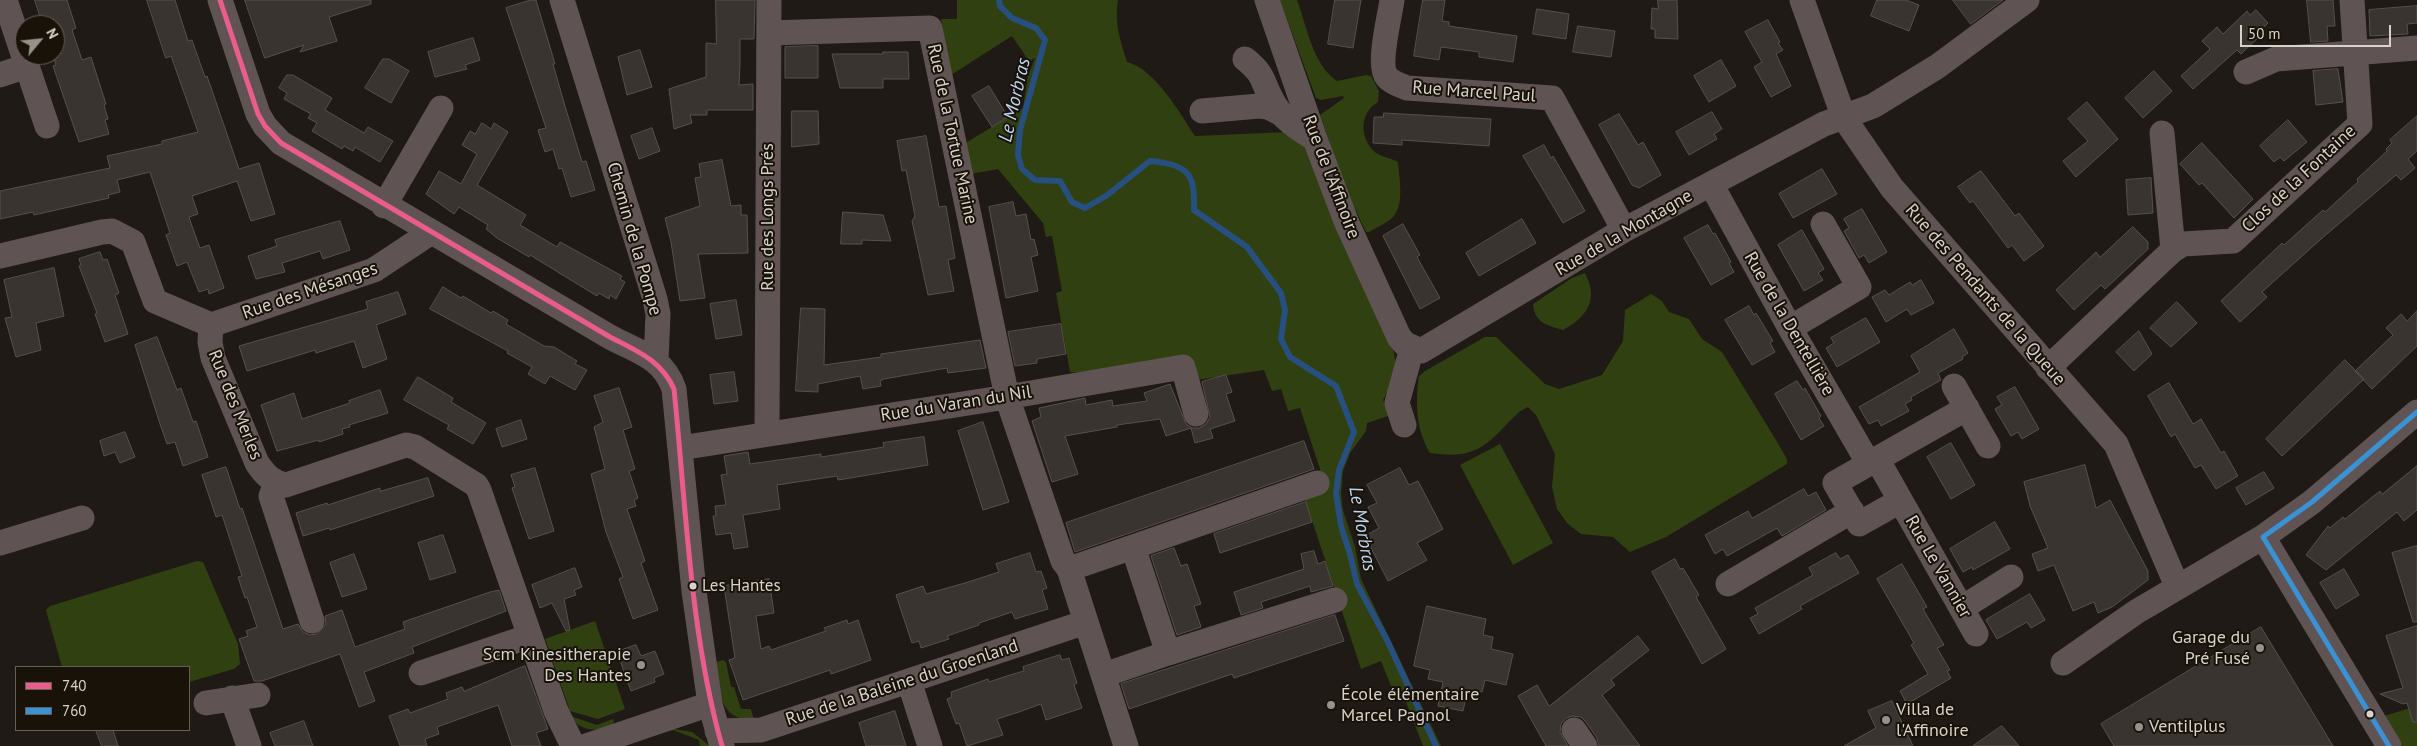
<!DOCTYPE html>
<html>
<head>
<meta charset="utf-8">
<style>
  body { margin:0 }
  #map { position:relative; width:2417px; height:746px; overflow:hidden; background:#1f1a15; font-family:"PT Sans",sans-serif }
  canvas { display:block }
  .legend { position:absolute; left:15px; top:666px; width:175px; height:65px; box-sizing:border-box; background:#191209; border:1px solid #655f57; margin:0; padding:6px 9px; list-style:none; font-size:15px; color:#d7d2cc }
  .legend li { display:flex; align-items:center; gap:10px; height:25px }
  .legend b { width:25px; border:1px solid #655f57 }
  .north { position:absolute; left:15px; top:15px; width:50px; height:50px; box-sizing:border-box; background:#191209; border:1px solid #655f57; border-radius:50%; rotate:62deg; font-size:14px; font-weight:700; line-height:20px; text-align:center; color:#d7d2cc }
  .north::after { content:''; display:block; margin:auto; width:18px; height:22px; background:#97928c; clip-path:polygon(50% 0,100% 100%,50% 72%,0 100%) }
  .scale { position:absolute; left:2240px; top:25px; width:151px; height:22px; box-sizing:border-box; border:2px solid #d7d2cc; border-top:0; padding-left:6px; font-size:15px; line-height:18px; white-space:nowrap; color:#d7d2cc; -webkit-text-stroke:4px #191209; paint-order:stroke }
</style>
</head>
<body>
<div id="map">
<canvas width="2417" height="746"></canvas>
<ul class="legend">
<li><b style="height:6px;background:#ea5c8c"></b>740</li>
<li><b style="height:6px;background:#3a91d4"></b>760</li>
</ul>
<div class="north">N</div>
<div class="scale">50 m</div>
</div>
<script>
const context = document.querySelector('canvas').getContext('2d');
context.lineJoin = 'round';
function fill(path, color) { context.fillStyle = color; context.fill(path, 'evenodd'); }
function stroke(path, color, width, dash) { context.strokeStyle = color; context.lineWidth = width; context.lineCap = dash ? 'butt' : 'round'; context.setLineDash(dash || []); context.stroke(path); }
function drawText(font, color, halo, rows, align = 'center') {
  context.font = font + ' "PT Sans",sans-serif'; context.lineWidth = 4; context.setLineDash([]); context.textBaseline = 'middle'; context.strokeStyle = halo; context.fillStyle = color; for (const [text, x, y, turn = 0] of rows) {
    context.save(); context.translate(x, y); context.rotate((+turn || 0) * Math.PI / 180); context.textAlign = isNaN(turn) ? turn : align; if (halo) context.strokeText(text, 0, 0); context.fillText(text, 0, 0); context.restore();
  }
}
fill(new Path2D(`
  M957,0H1118C1114,22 1120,40 1127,62C1155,69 1179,112 1195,136L1288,132L1296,119L1392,342L1396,364L1392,384L1383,400L1391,415L1367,423L1366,431L1350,453L1343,471L1341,494L1343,510L1355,547L1361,579L1441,746H1423L1403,694L1395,696L1381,661L1361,669L1305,499L1320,493V469L1300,408L1288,411L1281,389L1272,391L1264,370L1196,380L1070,372L1056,293L1062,291L1052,236L1046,237L1043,223L998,169L971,174L964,144L1023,108L1028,76L1035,58L1029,61L1012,36L951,75L941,19H957Z
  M1280,0H1297C1307,27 1313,65 1337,81L1366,75L1371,76L1379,91L1378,102C1359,113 1359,139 1376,153C1382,157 1391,158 1398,162C1399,178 1405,204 1393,217C1387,223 1377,227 1369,232H1366L1348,194L1320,115L1344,98L1343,96L1321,100L1316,98Z
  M1585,273C1599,300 1587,317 1563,330C1546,325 1535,323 1533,304L1572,278Z
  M1651,294L1662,301L1669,312L1689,319L1702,339L1722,352L1776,440L1787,459V464L1666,537L1630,552L1613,537L1581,534L1567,523L1557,509L1552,487L1555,454L1536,415L1528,407C1517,412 1512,419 1504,427C1480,453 1465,458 1430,453C1416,430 1415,402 1419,376L1425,371L1485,337H1496L1545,384L1559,389L1602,375L1623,341L1625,310Z
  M1500,444L1553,543L1513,565L1460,465Z
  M197,561L203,562L238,644L240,664L234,669L189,682V667H62L46,610L50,606Z
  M595,621L625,709L598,719L570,711L545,639Z
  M723,660L726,662L731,687H734L741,709H751L754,720C719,721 719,690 714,663Z
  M2417,706V746H2402L2384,716Z
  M567,715L597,725L613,719L614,722L610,727C592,732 580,730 567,715Z
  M668,728L692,732L710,746H700L699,740L673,730L669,731Z`), '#314010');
stroke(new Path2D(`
  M999,0L1000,6L1012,18L1036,28L1045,40L1020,130L1018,155L1022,169L1035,180L1060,181L1072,202L1085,208L1106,196L1150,161C1188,165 1195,172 1194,210L1247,247L1281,293L1285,310L1281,339L1290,357L1336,386L1354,432L1339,470L1336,493L1341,526L1350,554L1357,584L1387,640L1436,746`), '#274f7f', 6);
const building = new Path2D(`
  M35,0H67L76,28L72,30L82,60L91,57L106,104L104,105L108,119L105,120L109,134L79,142L53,66L56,65L53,55H55V25H43Z
  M147,0H175L188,41L192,40L205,77L207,76L239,169L259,163L275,214L251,221L237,181L192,196L198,214L189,217L192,226L200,248L209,245L224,288L209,294L208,289L199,292L187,262L177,266L166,235L170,233L150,172L117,180L120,192L108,195L109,198L34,215L33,212L0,219V191L110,168L107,156L162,144V141L198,132L171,56L166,58Z
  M245,0H371V4L329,17L337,41L300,52L304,45L265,58Z
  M531,0H536L555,64H553L565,106L582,162L586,161L595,190L571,197L562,168L559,169L553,149L545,152L538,130L546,128L506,8Z
  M716,0H755L754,39H740V65L739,85L753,84V110H707V115H690L692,123L674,129L669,89L706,77V43L716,44Z
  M1335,0H1361L1353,48L1328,44Z
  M1423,0H1445L1442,21L1449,22V26L1517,36L1513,62L1479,57V52L1441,47L1439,60L1414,56Z
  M1658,0H1677L1678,39L1655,38V29H1651L1652,8L1658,9Z
  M1877,0H1906L1919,5L1909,31L1871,16Z
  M1953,0H2003L1971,24Z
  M2307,0H2333L2335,26H2327L2328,41L2311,42Z
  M2417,6V23L2407,24L2408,34L2370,36L2369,10Z
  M1537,9L1569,14L1566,39L1533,34Z
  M2256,10L2268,23L2263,28L2265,31L2241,54L2237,50L2193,89L2181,76L2210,49L2202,41L2217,27L2223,34L2247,11L2250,15Z
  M1768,20L1780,42L1778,43L1783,50L1776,54L1791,86L1771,97L1754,67L1762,62L1745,32Z
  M1578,26L1615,31L1611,57L1573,52Z
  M473,38L480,60L465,65L467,69L435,77L428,52Z
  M818,46V78H785V47Z
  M640,50L652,87L627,95L618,57Z
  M883,52H908L909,79H883V88H840L832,54H883Z
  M383,59H389L409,71L391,103L365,88Z
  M1721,60L1736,86L1709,102L1694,76Z
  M2338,69L2343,102L2316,105L2313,71Z
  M2154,71L2172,91L2143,118L2125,98Z
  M287,75H293L332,98L325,110L364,133L368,127L393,141L380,162L355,147L353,151L344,146L342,149L312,131L317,123L308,118L311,114L284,99L287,93L279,88Z
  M989,86L1008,117L992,127L972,96Z
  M2087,102L2118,139L2076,177L2063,161L2088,141L2068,119Z
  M792,111H818L819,144L792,147Z
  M1712,112L1722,129L1714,134L1717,139L1689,155L1676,132Z
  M1384,113L1491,119L1489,146L1402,140V145L1373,143L1374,117H1383Z
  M1619,114L1638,145L1643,142L1661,175L1639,188L1632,185L1599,125Z
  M2417,116V151L2408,159L2415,168L2401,180L2396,175L2321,239L2262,292L2267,297L2240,322L2221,301L2282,243L2284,245L2323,210L2325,212L2358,182L2357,179L2387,151L2386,149L2392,143L2390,140Z
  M2288,120L2307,142L2284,161L2280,157L2274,162L2260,146Z
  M482,123L491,129L494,123L508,132L477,185L526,215L520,225L557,247L560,242L622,276L620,279L625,282L616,299L610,295L609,299L599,293L597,296L530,255L529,257L497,238L486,229L488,225L459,207L454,214L426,194L439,171L461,184L477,154L462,145L470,131L475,134Z
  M652,128L660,151L639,159L631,136Z
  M926,136L939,207L946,206L955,258L948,260L954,291L928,295L912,221L915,216L906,170L902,171L897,141Z
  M2202,143L2253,199L2234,218L2202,183L2199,185L2180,164Z
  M1544,145L1551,158L1553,156L1585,211L1563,223L1523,156Z
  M722,160L731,206L741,205V215H747L748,253L698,254L705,298L680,301L671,242L665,218L700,206L695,178L701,177L699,164Z
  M1822,169L1837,194L1793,218L1779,194Z
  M1981,171L2015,216L2019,213L2044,246L2024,261L2012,245L2008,248L1973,201L1970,203L1958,187Z
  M2151,178L2153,213L2128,215L2126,180Z
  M1013,202L1016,216L1026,214L1031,240L1034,239L1038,255L1031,257L1038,291L1006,298L989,207Z
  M1862,209L1887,252L1869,263L1864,255L1859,258L1844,231L1849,228L1844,219Z
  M843,212L883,215L891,241L862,240V244H841Z
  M1522,219L1536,243L1479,276L1466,253Z
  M340,221L350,250L323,259L320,251L282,263L285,272L256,279L248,256L277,246L275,240Z
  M1403,224L1420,255L1417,257L1440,298L1420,309L1383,236Z
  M1708,225L1713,234L1715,233L1731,262L1729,263L1734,272L1711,285L1684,238Z
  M2133,227L2148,242V249L2105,289L2101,285L2074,310L2056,290L2096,252L2100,257Z
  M1802,230L1824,269L1818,273L1823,280L1804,291L1778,245Z
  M100,252L103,260L107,259L119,293L115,295L128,334L105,342L95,314L97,313L79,266L81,265L79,259Z
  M54,268L64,316L36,323L41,350L16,357L5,318L12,317L4,280Z
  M1921,280L1934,303L1911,315L1907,309L1886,322L1872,297L1885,290L1889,295L1910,282L1912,285Z
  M443,287L461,298L463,296L491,313L493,311L508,320L506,324L544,346L554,347L577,361L575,364L587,370L575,390L550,376L545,384L528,374L532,367L507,353L508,351L430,309Z
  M398,292L406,314L376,325L387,359L363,368L354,341L316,353L315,350L247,371L239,346L368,309L366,302Z
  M736,300L742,335L716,339L710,304Z
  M2177,302L2197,323L2171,347L2150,328Z
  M1749,306L1754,315L1756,313L1773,341L1770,343L1775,352L1752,365L1725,320Z
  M801,308L825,309L824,365L881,357V354L980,340L986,368L948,373L947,368L884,379L880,381L881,386L863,389L860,376L818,384V392L796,391Z
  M2417,311V346L2372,389L2355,371L2393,335L2386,328L2401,314L2407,321Z
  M1866,318L1880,342L1837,367L1826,348L1834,343L1831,338Z
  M1061,324L1066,354L1037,359V363L1015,366L1008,332Z
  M1954,329L1968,353L1962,357L1963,359L1938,373L1941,380L1911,397L1912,400L1905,404L1909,411L1881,426L1878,420L1869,424L1859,407L1920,372L1911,356Z
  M2139,331L2152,354L2134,371L2116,352Z
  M157,337L177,390L181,388L193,422L196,421L208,457L183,466L175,442L167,444L160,424L135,345Z
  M2345,360L2364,379L2282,456L2266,439Z
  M734,372L738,401L714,404L710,375Z
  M1226,375L1232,392L1226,394L1235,421L1210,429L1213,438L1195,443L1191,428L1166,436L1160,419L1117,425V427L1065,436L1078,474L1052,482L1032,421L1041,417L1039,408L1085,398L1086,405L1112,400L1113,406L1147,401L1144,393L1170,384L1186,424L1192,428H1199L1206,424L1210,417L1202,382Z
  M418,377L453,398L451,402L486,423L473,444L447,429L449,425L404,400Z
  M1797,381L1803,390L1805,388L1821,416L1819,418L1824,426L1801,440L1775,394Z
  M2169,383L2193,424L2201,419L2221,453L2224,451L2238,476L2216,489L2201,465L2195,468L2175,434L2171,437L2148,396Z
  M2015,387L2039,429L2022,439L2018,432L2011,436L1995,409L2002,405L1997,397Z
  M619,388L632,427L623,430L635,469L629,471L638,498L634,500L636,506L627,509L645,561L641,563L658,610L633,619L619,579L623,577L606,532L591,474L605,469L594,427L603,422L594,396Z
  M380,390L388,413L349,425L350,427L342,429L343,434L319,442V440L277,451L261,405L294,393L302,419L350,403L349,401Z
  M521,420L527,439L502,447L496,429Z
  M983,422L1009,502L983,510L958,431Z
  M125,432L135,457L120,463L115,452L104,456L100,441Z
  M924,437L928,465L838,480L837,476L777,485L780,509L743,515L748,547L734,549L731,533L716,535L713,516H716L715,506L726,505L721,475L727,474L724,456L748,452L750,464L821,454V457L884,447L883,443Z
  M1304,441L1314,469L1075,552L1066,523Z
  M1951,443L1975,485L1951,499L1927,457Z
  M2085,465L2096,508L2110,500L2148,571V580L2112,607L2098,613L2094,602L2073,611L2054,565L2038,571L2032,554L2048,548L2030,506L2024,482Z
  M2417,466V510L2404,521L2397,512L2326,570L2306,555L2328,526L2330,528L2343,517L2345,519L2380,491L2382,494Z
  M226,467L240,509L242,508L283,629L298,624L303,632L310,635L317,634L326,624L325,616L342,610L355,647L405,629L403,622L490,592L499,590L506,611L412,647L414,653L364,672L375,701L359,707L340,654L262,681H254L239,639L248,636L246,631L257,627L247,597L245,598L238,577L242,576L222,515L216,517L202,475Z
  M535,468L554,531L529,539L512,488L515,487L511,475Z
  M1400,468L1409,485L1418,481L1443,529L1417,543L1427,560L1388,581L1365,536L1379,528L1368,507L1377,503L1367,485Z
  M2264,472L2274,488L2246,505L2236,488Z
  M428,478L434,496L330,530L329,528L303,536L296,513L327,503L328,505L380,488V491Z
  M1804,489L1808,496L1816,492L1826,510L1782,536L1777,528L1727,556L1723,549L1715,554L1705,535L1748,511L1752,518Z
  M1306,502L1312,522L1220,553L1214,534Z
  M1995,522L2010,549L1973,570L1972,567L1963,572L1950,549Z
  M443,535L456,572L430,580L418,543Z
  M2417,546V622H2413L2392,553Z
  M1174,548L1181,566L1187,564L1201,604L1194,606L1201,627L1177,635L1151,556Z
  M1314,551L1318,564L1325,561L1333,586L1311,592L1310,586L1261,602L1263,608L1241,615L1234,592L1304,569L1301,554Z
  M1030,553L1036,572L1041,571L1047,588L1042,590L1048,609L1015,619L1012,612L979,623V625L947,636L949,639L921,648L919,641L912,643L896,595L923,586L926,594L965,583L999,572L996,564Z
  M1836,553L1840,559L1848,555L1859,573L1800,606L1802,609L1759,634L1750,618L1758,614L1755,608L1813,575L1809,568Z
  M354,554L367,589L342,597L330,563Z
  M1675,559L1680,569L1683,568L1699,595L1696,597L1726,649L1702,664L1652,572Z
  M1902,564L1927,607L1923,609L1944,645L1937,648L1950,670L1947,671L1951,678L1907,704L1900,691L1928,674L1911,645L1914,643L1877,579Z
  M575,568L582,587L574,590L576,595L564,599L570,630L566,631L552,603L540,608L532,585Z
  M2344,569L2359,595L2336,609L2320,583Z
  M769,579L774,613L756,616L761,649L769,646L771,650L826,631L824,628L847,620L848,624L858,620L871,660L831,674L830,670L743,700L729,660L735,658L724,586Z
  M2030,594L2045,620L2031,628L2027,622L1997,639L1986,620Z
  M1427,606L1486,619L1483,635L1493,637L1491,649L1513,654L1506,685L1485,680L1482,692L1468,689L1463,711L1438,706L1443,682L1428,679L1430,670L1414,666Z
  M1335,615L1344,641L1234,678L1232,674L1129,709L1121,684Z
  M2417,626V722H2413L2407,703L2403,704L2380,694L2403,688L2386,636Z
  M2261,627L2333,746H2114L2101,724Z
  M1638,636L1649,650L1611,680L1615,685L1602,695L1640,746H1599L1597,738L1586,722L1581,717L1573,716L1566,718L1561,724L1560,732L1568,746H1546L1518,696L1537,685L1549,706Z
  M636,645L641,656L655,651L664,674L654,678L655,682L631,691L617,652Z
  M1060,655L1062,660L1069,658L1077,683L1074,685L1082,708L1046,720L1041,704L1019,712L997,719L1003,735L967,746L959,723L956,724L947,699L952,697L951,692L988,679L989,682L1007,676L1024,671L1023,667Z
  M525,666L548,729L536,733L541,746H512L498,705L437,727L439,734L425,739L427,746H400L389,716L408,709L410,713L448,699L446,693L462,687L464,691Z
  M1892,701L1913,746H1844L1876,728L1868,711Z
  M895,711L906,746H866L859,723Z
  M304,721L313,746H275L270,733Z
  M2002,726L2019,746H1973Z
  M96,730H113L118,746H102Z`);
fill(building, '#393430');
stroke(building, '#55514d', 1);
stroke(new Path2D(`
  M5,0L47,126
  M220,0L258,114L265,126L281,143L610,337C638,352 663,357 674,389L694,591L710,704L722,746
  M562,0L655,299L658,314L656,361
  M1267,0L1315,139L1346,221L1399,337L1405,344L1421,351L1624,230L1824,124L1873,106L1938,66L2027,0
  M1392,0C1390,16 1377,65 1387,77C1392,83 1400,85 1407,88L1552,98L1624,230
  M1802,0L1844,118L1892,188L2116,444L2177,586
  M769,33L930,28L1007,397L1063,561L1069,569L1126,746
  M1245,59C1265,75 1261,80 1272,100C1281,118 1298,129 1315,139
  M2246,72L2276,59L2417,48
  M0,75L27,66
  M1202,111L1259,106L1268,107L1280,113
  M2162,133L2173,250
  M1711,184L1790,328L1869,464
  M384,206L441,108
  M0,256L102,232L112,231L133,242L155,301L211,325L210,342L213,358L257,463C265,475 272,482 286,485L406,445L415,447L476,485L479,490L556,711L573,746
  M211,325L374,270L430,233
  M1790,328L1859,287L1823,224
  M2048,368L2173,250L2183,244L2233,241L2360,124L2352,0
  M1954,386L1988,446
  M1404,425L1397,403L1412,348
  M767,434L769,0
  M680,448L1007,397L1183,367L1196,414
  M1877,459L1967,408
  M276,483L271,496L312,621
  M1900,501L1859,524L1835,483L1877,459L1976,634
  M2263,537L2389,746
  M0,543L82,518
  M1133,547L1317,483
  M1069,569L1133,547L1168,653L1104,675
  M1728,584L1852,511
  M1962,608L2011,577
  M1168,653L1335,600
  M2063,663L2136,612L2263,537L2312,502L2417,412
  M421,673L530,636
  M909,681L930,746
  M232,698L249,746
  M206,703L258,695
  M1574,730L1585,746
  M717,731L761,730L1086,622
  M586,746L710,704`), '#5f5453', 25);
stroke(new Path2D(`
  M220,0L258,114L265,126L281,143L610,337C637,351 661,360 674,389C686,506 690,633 722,746`), '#ea5c8c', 5);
stroke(new Path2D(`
  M2263,537L2389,746
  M2263,537L2312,502L2417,412`), '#3a91d4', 5);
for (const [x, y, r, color] of [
  [693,586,4.5,"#d7d2cc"],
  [2260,648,5,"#97928c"],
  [641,665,5,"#97928c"],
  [1331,705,5,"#97928c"],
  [2370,714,4.5,"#d7d2cc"],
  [1886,720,5,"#97928c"],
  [2139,727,5,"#97928c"]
]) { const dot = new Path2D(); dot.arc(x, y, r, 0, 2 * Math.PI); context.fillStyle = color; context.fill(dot); stroke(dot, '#191209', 2); }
drawText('17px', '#d7d2cc', '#191209', [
  ["Les Hantes",702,586]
], 'left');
drawText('18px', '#d7d2cc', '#191209', [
  ["Rue Marcel Paul",1474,92,4],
  ["Rue de la Tortue Marine",952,134,78],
  ["Rue de l'Affinoire",1331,177,69],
  ["Clos de la Fontaine",2299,179,-43],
  ["Rue des Longs Prés",768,217,-90],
  ["Rue de la Montagne",1624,233,-30],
  ["Chemin de la Pompe",634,239,74],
  ["Rue des Mésanges",310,291,-19],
  ["Rue des Pendants de la Queue",1985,295,49],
  ["Rue de la Dentellière",1789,324,60],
  ["Rue du Varan du Nil",956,404,-9],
  ["Rue des Merles",235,405,68],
  ["Rue Le Vannier",1938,567,60],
  ["Rue de la Baleine du Groenland",902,683,-18]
]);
drawText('18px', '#d7d2cc', '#191209', [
  ["Garage du",2250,638,"right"],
  ["Pré Fusé",2250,659,"right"],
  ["Scm Kinesitherapie",631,655,"right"],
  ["Des Hantes",631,676,"right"],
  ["École élémentaire",1341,695],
  ["Marcel Pagnol",1341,716],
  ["Villa de",1896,710],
  ["l'Affinoire",1896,731],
  ["Ventilplus",2149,727]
], 'left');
drawText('italic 19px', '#bdd6f6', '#191209', [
  ["Le Morbras",1015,100,-77],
  ["Le Morbras",1362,529,80]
]);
</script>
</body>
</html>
